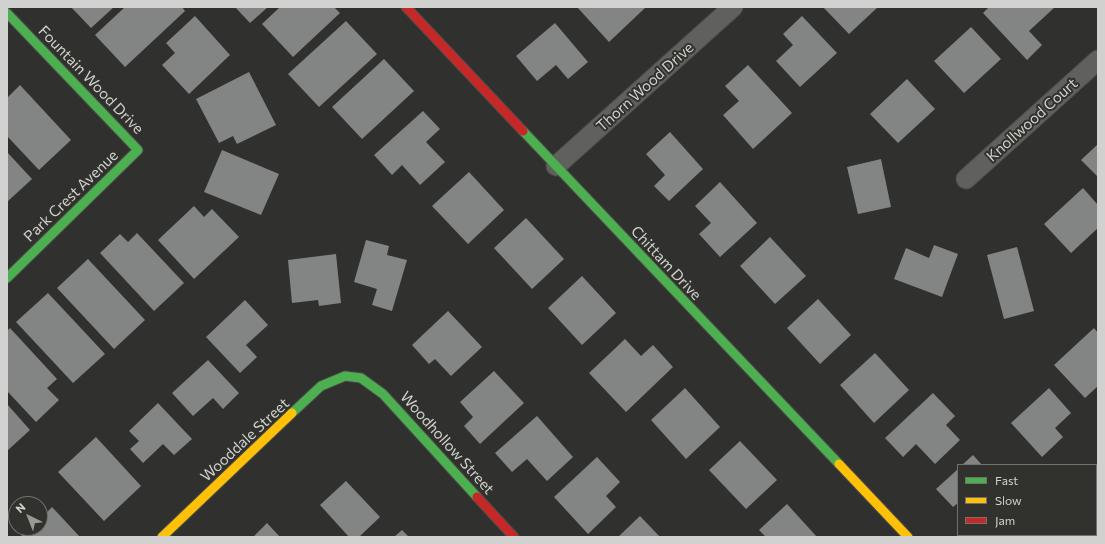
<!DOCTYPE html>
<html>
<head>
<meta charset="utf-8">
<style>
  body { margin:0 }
  #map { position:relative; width:1105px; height:544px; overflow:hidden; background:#30312e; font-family:Commissioner,sans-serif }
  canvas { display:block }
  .frame { position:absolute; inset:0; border:8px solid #d1d2cf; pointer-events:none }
  .legend { position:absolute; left:957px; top:464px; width:140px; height:72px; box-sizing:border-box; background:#31322d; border:1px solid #71726e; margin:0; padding:5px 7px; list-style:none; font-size:12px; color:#d1d2cf }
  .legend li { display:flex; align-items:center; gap:8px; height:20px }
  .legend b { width:20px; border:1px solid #71726e }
  .north { position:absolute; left:8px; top:496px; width:40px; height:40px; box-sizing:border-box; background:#31322d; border:1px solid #71726e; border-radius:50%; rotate:317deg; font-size:11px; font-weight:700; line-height:16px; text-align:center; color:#d1d2cf }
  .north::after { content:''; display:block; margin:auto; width:14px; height:18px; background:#999a97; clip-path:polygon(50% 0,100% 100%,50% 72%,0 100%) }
</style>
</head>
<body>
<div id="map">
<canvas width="1105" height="544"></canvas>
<div class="frame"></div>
<ul class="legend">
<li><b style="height:5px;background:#4caf50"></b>Fast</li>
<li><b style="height:5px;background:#ffc107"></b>Slow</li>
<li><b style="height:5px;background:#c62828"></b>Jam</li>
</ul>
<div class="north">N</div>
</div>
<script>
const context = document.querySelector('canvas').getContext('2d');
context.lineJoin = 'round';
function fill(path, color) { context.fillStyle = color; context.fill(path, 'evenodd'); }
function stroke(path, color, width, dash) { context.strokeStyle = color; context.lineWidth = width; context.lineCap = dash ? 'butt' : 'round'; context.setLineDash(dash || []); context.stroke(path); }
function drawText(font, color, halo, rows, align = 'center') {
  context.font = font + ' Commissioner,sans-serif'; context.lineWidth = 4; context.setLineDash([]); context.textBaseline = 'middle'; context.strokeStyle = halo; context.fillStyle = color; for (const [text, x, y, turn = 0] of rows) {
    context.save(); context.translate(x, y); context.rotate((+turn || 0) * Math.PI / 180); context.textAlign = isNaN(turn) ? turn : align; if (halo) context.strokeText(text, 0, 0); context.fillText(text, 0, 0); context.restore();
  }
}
fill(new Path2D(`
  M71,7H114L91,28Z
  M125,7H182L185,11L125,67L95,35Z
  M235,7H268L250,23Z
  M280,7H334L340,13L293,57L262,24Z
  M577,7H643L645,8L609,42Z
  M823,7H878L849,34Z
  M989,7H1055L1029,31L1042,45L1027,60L983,13Z
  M195,16L230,55L189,94L162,65L175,53L166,43Z
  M802,16L837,53L800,87L776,61L793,45L783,34Z
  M346,21L377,54L319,107L288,74Z
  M555,23L588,62L568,79L556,65L537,81L516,56Z
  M971,27L1001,59L964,93L934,61Z
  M384,59L414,91L362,139L332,107Z
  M748,65L792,113L753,149L723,115L739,101L725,86Z
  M249,72L276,125L237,144L233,136L219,143L196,99Z
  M907,79L935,109L898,143L870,114Z
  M20,85L71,140L39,170L7,136V98Z
  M423,111L440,129L426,142L445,162L420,185L402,165L392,175L374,155Z
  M670,132L703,169L669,201L654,186L665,175L646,154Z
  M1098,144V177L1081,160Z
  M222,150L279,174L261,215L204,192Z
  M7,152L32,179L7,202Z
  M881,159L891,207L858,214L847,167Z
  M469,172L504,210L468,244L432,206Z
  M720,182L757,223L720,257L699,234L711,223L695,206Z
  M1083,188L1098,205V228L1071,253L1044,224Z
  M194,206L204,217L212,209L239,237L194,279L158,240Z
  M526,218L564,259L532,289L494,248Z
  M137,233L184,283L154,311L100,253L120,234L128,242Z
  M770,237L806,276L775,304L740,266Z
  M366,240L389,246L387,255L407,260L392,311L372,305L377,289L354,282Z
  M934,245L958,254L942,297L894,279L906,248L929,258Z
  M1017,247L1034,311L1004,319L987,255Z
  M336,254L341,303L319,306L318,300L292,303L288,260Z
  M88,259L145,320L114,349L57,288Z
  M582,276L616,313L582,345L548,308Z
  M48,293L105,354L73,383L16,322Z
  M818,299L851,335L820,364L787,328Z
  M245,300L268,325L246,345L257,357L240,373L206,337Z
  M448,311L482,347L451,376L435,359L429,364L412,345Z
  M10,328L57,379L47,388L59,400L36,422L7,391V331Z
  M1094,328L1098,333V386L1085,398L1054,365Z
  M625,339L641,356L653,345L673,367L626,412L589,373Z
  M875,353L909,390L874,423L840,385Z
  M208,360L239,393L223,409L213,398L193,416L172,393Z
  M494,371L524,403L480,444L464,426L473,417L460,402Z
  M685,388L720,427L686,459L651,420Z
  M1049,388L1071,413L1055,428L1063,437L1042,457L1011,423Z
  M933,393L955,416L946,425L960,440L935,464L916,444L903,457L885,438Z
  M158,403L192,439L174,455L163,444L143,463L130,449L139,441L129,431Z
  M7,404L30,430L7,451Z
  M537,416L573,457L547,481L527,459L512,472L495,453Z
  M96,437L141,486L104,521L58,472Z
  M740,441L777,480L746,509L709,470Z
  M973,455L982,465H962Z
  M597,457L620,482L606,496L616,507L588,534L554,497Z
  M958,469V503L953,507L936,489Z
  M346,481L380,517L359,537H349L320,505Z
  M787,504L817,537H766L759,530Z
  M52,507L80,537H20L30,528H40V519Z
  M640,516L660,537H618Z
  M267,523L280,537H253Z
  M402,530L409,537H394Z`), '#838584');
const street = new Path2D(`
  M556,166L733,7
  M966,179L1098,60
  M1096,501L1098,499
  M1058,537L1060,535`);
const fast = new Path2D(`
  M7,13L138,150L7,278
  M523,131L839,464
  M292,413L321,386L345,376L361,378L383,394L477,497`);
const slow = new Path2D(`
  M839,464L908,537
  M162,537L292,413`);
const jam = new Path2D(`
  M406,7L523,131
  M477,497L514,537`);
stroke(street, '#4d4e4b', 21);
stroke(fast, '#4d4e4b', 11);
stroke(slow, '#4d4e4b', 11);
stroke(jam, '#4d4e4b', 11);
stroke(street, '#60615f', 19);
stroke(fast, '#4caf50', 9);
stroke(slow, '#ffc107', 9);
stroke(jam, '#c62828', 9);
drawText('15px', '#d1d2cf', '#31322d', [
  ["Fountain Wood Drive",91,80,46],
  ["Thorn Wood Drive",645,87,-42],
  ["Knollwood Court",1032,120,-42],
  ["Park Crest Avenue",71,196,-44],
  ["Chittam Drive",666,263,47],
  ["Wooddale Street",245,440,-43],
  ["Woodhollow Street",447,443,48]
]);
</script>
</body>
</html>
